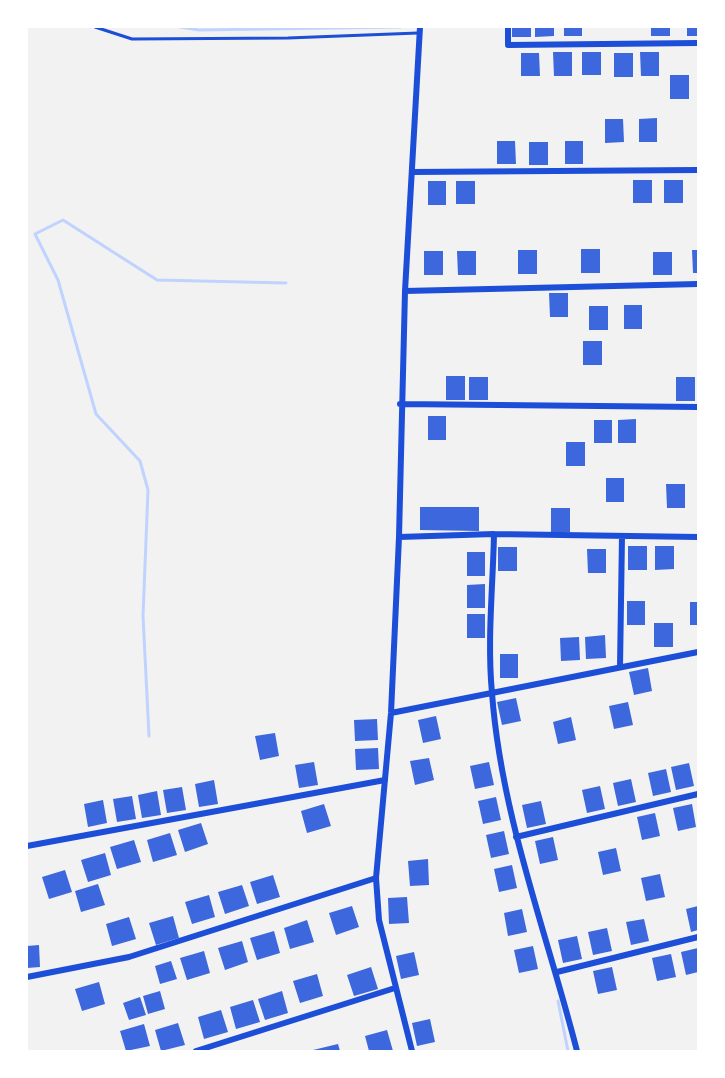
<!DOCTYPE html>
<html>
<head>
<meta charset="utf-8">
<style>
  body { margin:0 }
  #map { position:relative; width:725px; height:1078px; overflow:hidden; background:#f2f2f2; font-family:Overpass,sans-serif }
  canvas { display:block }
  .frame { position:absolute; inset:0; border:28px solid #fff; pointer-events:none }
</style>
</head>
<body>
<div id="map">
<canvas width="725" height="1078"></canvas>
<div class="frame"></div>
</div>
<script>
const context = document.querySelector('canvas').getContext('2d');
context.lineJoin = 'round';
function stroke(path, color, width, dash) { context.strokeStyle = color; context.lineWidth = width; context.lineCap = dash ? 'butt' : 'round'; context.setLineDash(dash || []); context.stroke(path); }
function fill(path, color) { context.fillStyle = color; context.fill(path, 'evenodd'); }
stroke(new Path2D(`
  M180,27L199,30L400,27
  M149,736L143,616L148,490L140,461L96,414L58,280L35,234L63,220L157,280L286,283
  M558,1001L568,1051`), '#bfd3fe', 3);
fill(new Path2D(`
  M512,27H531V37H512Z
  M535,27H554V36L535,37Z
  M564,27H582V36H564Z
  M651,27H670V36H651Z
  M687,27H698V36H687Z
  M553,52H572V76H554Z
  M582,52H601V75H582Z
  M640,52H659V76H641Z
  M521,53H539L540,76H521Z
  M614,53H633V77H614Z
  M670,75H689V99H670Z
  M657,118V142H639V119Z
  M605,119H623L624,142L605,143Z
  M497,141H515L516,164H497Z
  M565,141H583V164H565Z
  M529,142H548V165H529Z
  M633,180H652V203H633Z
  M664,180H683V203H664Z
  M428,181H446V205H428Z
  M456,181H475V204H456Z
  M581,249H600V273H581Z
  M518,250H537V274H518Z
  M692,250H698V273H693Z
  M424,251H443V275H424Z
  M457,251H476V275H458Z
  M653,252H672V275H653Z
  M549,293H568V317H550Z
  M624,305H642V329H624Z
  M589,306H608V330H589Z
  M583,341H602V365H583Z
  M446,376H465V400H446Z
  M469,377H488V400H469Z
  M676,377H695V401H676Z
  M428,416H446V440H428Z
  M636,419V443H618V420Z
  M594,420H612V443H594Z
  M566,442H585V466H566Z
  M606,478H624V502H606Z
  M666,484H685V508H667Z
  M420,507H479V531L420,530Z
  M551,508H570V532H551Z
  M628,546H647V570H628Z
  M655,546H674V569L655,570Z
  M498,547H517V571H498Z
  M587,549H606V573H588Z
  M467,552H485V576H467Z
  M485,584V608H467V585Z
  M627,601H645V625H627Z
  M690,602H698V625H690Z
  M467,614H485V638H467Z
  M654,623H673V647H654Z
  M605,635L606,658L586,659L585,637Z
  M579,637L580,660L561,661L560,638Z
  M500,654H518V678H500Z
  M648,668L652,691L634,695L629,672Z
  M516,698L521,721L502,725L497,702Z
  M628,702L633,725L614,729L609,706Z
  M436,716L441,739L423,743L418,720Z
  M571,717L576,740L558,744L553,722Z
  M377,719L378,740L355,741L354,720Z
  M275,733L279,756L260,760L255,736Z
  M378,748L379,769L356,770L355,749Z
  M429,758L434,780L415,785L410,761Z
  M314,762L318,785L299,788L295,765Z
  M489,762L494,785L475,789L470,766Z
  M689,763L694,786L676,790L671,767Z
  M666,769L671,792L653,796L648,773Z
  M631,779L636,802L618,806L613,783Z
  M214,780L218,804L199,807L195,784Z
  M600,786L605,809L587,813L582,790Z
  M182,787L186,810L167,813L163,790Z
  M157,791L161,815L142,818L138,795Z
  M132,796L136,819L117,822L113,799Z
  M496,797L501,820L483,824L478,801Z
  M103,800L107,823L88,827L84,804Z
  M541,801L546,824L527,828L522,805Z
  M324,804L331,826L307,833L301,811Z
  M692,804L696,827L678,831L673,808Z
  M655,813L660,836L642,840L637,817Z
  M201,823L208,844L185,852L178,830Z
  M504,831L509,854L491,858L486,835Z
  M170,833L177,855L153,862L147,840Z
  M553,837L558,860L540,864L535,841Z
  M134,840L141,862L117,869L110,847Z
  M616,848L621,871L603,875L598,852Z
  M105,853L111,875L88,882L81,860Z
  M428,859L429,885L410,886L408,861Z
  M512,865L517,888L499,892L494,869Z
  M65,870L72,892L49,899L42,877Z
  M660,874L665,897L646,901L641,878Z
  M273,875L280,897L257,904L250,882Z
  M98,884L105,905L81,912L75,891Z
  M242,885L249,906L225,914L218,892Z
  M209,895L215,917L192,924L185,902Z
  M407,897L409,923L389,924L388,898Z
  M352,906L359,927L336,935L329,913Z
  M698,906V930L691,932L686,909Z
  M522,909L527,932L508,936L504,913Z
  M173,916L179,938L156,945L149,923Z
  M129,917L136,939L112,946L106,924Z
  M644,919L649,941L631,945L626,922Z
  M307,920L314,942L290,949L284,928Z
  M607,928L612,951L593,955L588,932Z
  M274,931L280,953L257,960L250,938Z
  M577,936L582,959L563,963L558,940Z
  M242,941L248,962L225,970L218,948Z
  M39,945L40,967L27,968V946Z
  M533,946L538,969L519,973L514,950Z
  M698,948V972L686,975L681,952Z
  M204,951L210,973L187,980L180,958Z
  M414,952L419,975L401,979L396,956Z
  M671,954L676,977L657,981L652,958Z
  M171,961L177,979L160,984L155,966Z
  M371,967L378,989L354,996L347,975Z
  M612,967L617,990L598,994L593,971Z
  M317,974L323,996L300,1003L293,981Z
  M99,982L105,1004L82,1011L75,989Z
  M160,991L165,1009L148,1014L143,996Z
  M282,991L288,1013L265,1020L258,999Z
  M140,997L146,1015L129,1020L123,1003Z
  M253,1000L260,1022L236,1029L230,1007Z
  M221,1010L228,1032L204,1039L198,1017Z
  M430,1019L435,1042L417,1046L412,1023Z
  M178,1023L185,1045L161,1051L155,1030Z
  M144,1024L150,1046L126,1051L120,1031Z
  M387,1030L393,1051H369L365,1036Z
  M338,1044L340,1051H313V1050Z`), '#3d67dc');
stroke(new Path2D(`
  M95,27L132,39L288,38L418,33`), '#1d4ed8', 3);
stroke(new Path2D(`
  M508,27V45L698,43
  M412,172L698,170
  M405,291L698,284
  M400,404L698,407
  M494,534C493,586 487,641 492,693C501,816 547,933 577,1051
  M399,537L494,534L698,537
  M620,667L622,536
  M391,713L698,652
  M516,837L698,794
  M27,846L385,780
  M557,972L698,937
  M27,977L129,957L376,878
  M196,1051L395,988
  M412,1051L379,920L376,878L391,713L399,537L405,291L420,27`), '#1d4ed8', 6);
</script>
</body>
</html>
